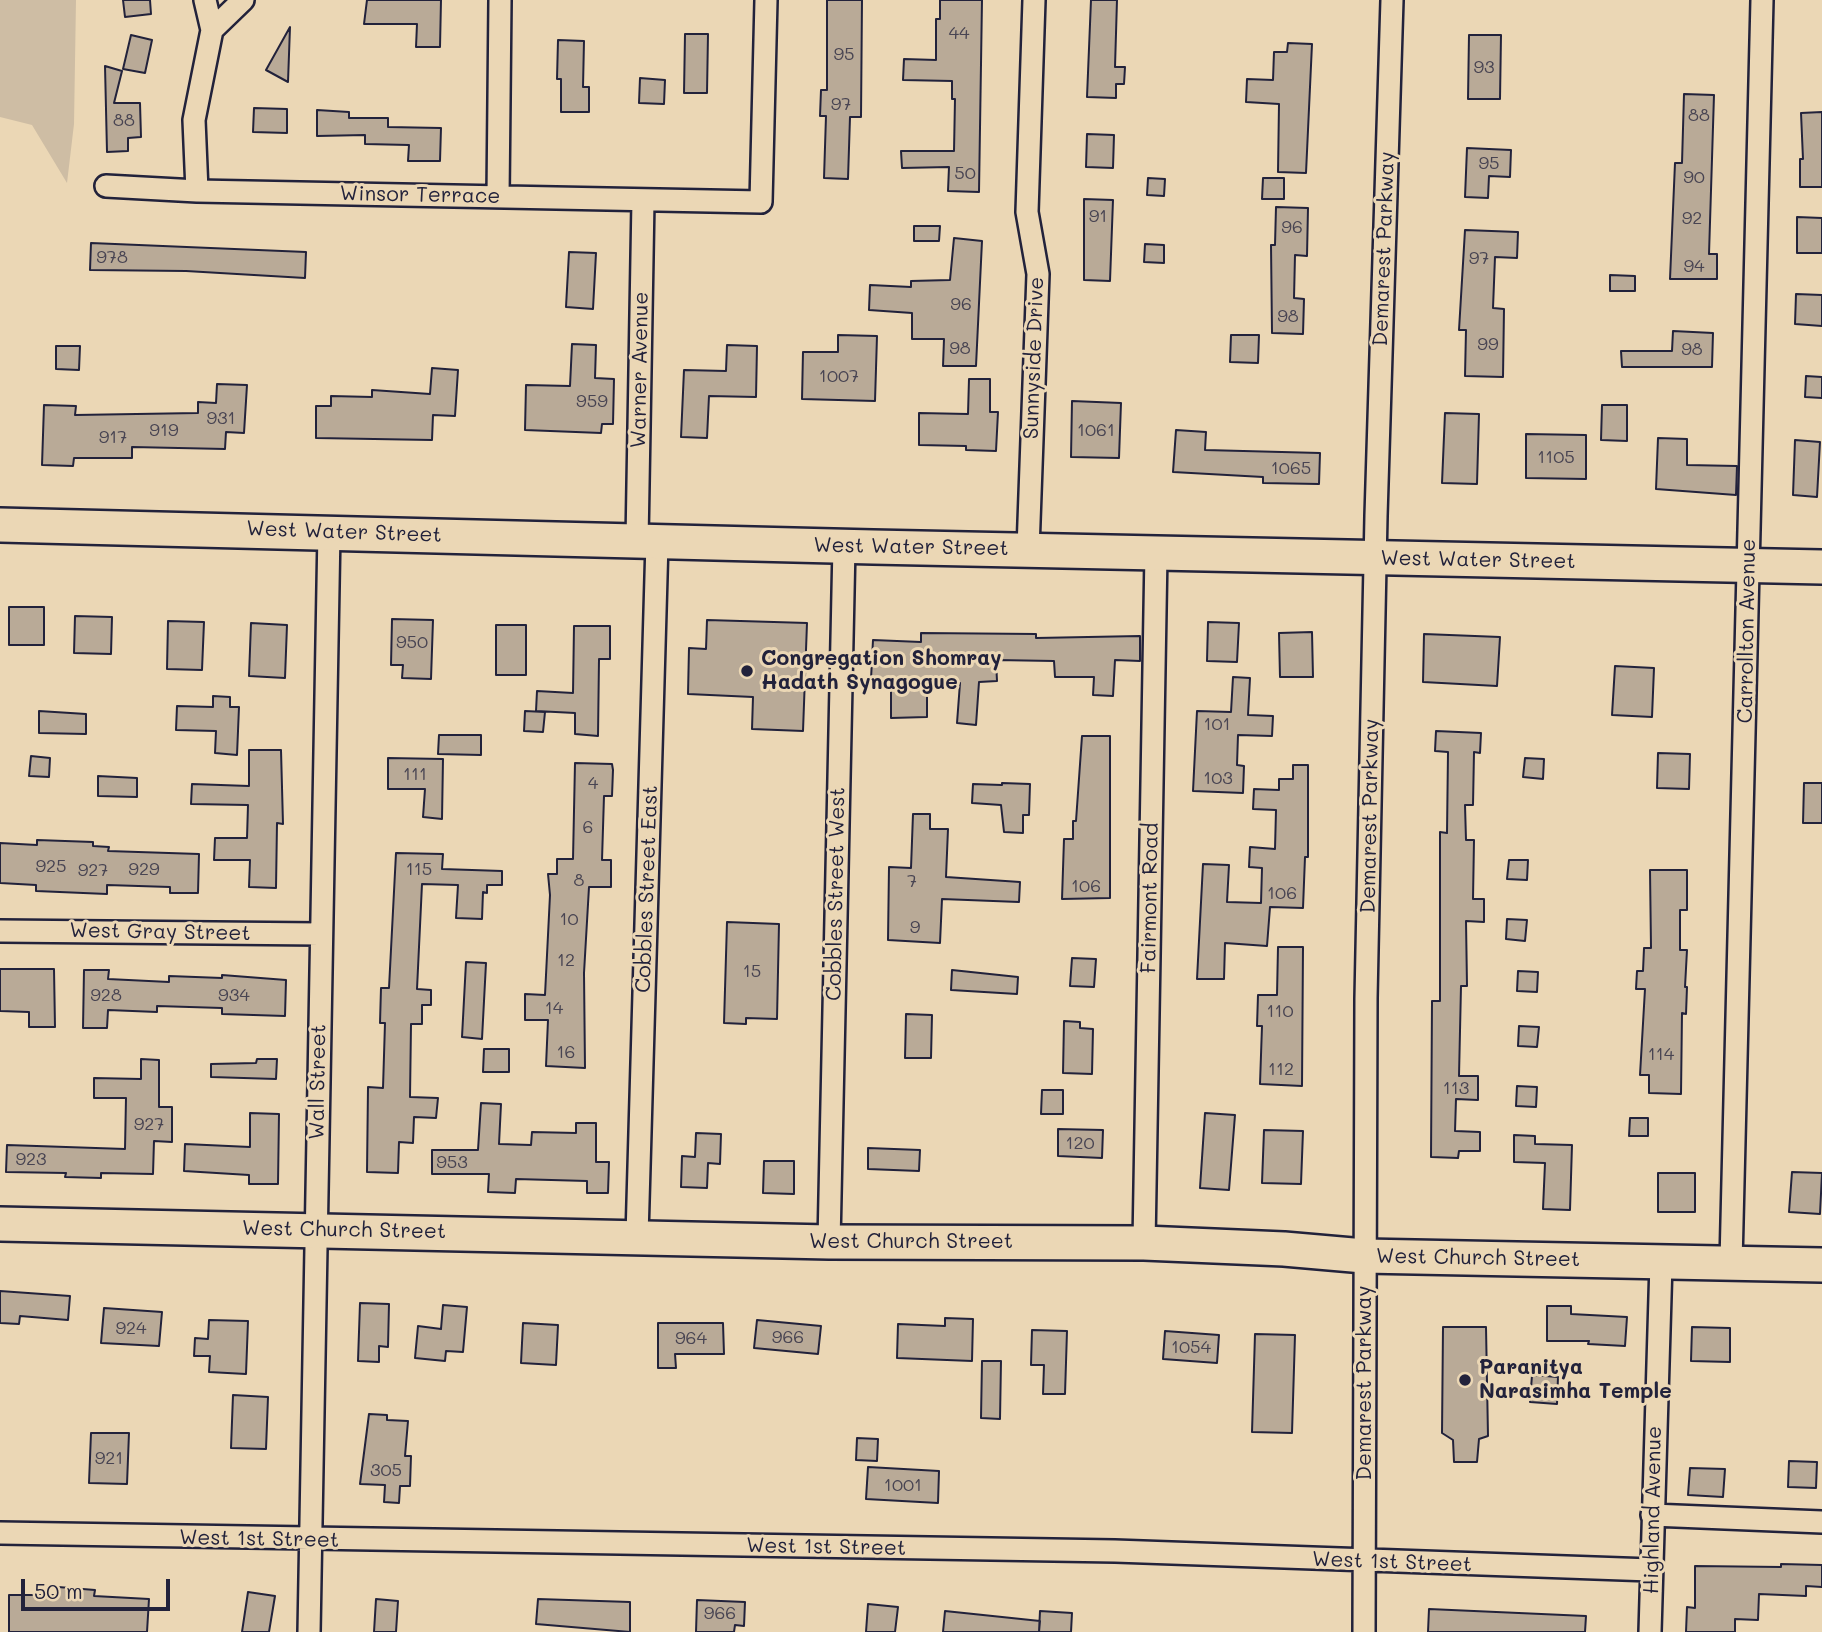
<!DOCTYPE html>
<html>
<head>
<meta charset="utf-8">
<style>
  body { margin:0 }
  #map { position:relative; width:1822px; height:1632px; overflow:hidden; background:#ebd7b5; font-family:Mali,sans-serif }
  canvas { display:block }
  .scale { position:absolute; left:21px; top:1579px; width:149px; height:32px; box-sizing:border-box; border:4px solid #22223b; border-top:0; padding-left:9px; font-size:21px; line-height:24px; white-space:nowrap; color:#22223b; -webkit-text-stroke:5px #ebd7b5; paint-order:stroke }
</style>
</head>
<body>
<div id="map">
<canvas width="1822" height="1632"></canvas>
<div class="scale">50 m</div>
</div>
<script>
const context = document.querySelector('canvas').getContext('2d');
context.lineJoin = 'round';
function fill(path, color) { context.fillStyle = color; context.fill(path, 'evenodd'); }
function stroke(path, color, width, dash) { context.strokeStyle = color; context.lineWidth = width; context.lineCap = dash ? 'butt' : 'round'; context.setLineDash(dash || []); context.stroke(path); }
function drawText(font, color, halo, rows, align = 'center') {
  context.font = font + ' Mali,sans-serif'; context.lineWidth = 6; context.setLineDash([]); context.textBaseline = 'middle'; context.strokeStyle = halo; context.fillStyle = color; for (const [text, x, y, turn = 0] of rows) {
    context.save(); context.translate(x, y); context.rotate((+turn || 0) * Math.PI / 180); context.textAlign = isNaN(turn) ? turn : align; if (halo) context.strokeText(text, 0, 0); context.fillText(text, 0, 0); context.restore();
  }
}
fill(new Path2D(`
  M0,0H76L74,124L67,183L32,125L0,117Z`), '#cebda4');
const building = new Path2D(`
  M123,0H150L151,14L125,17Z
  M367,0H441L440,47H416L417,24H364Z
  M827,0H862L861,117H850L848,179L824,178L826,116H820L821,90H827Z
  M940,0H982L979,192L948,191L949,167L902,168L901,151H954L955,99H952V81L903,80L904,59L936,60V19H940Z
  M1091,0H1117L1115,67H1125L1124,84H1116V98L1087,97Z
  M290,27L288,82L266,70Z
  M685,34H708L707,93H684Z
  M131,35L152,40L145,73L123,69Z
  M1469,35H1501L1500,99H1468Z
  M558,40L584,41L583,87H589V112H561V79H557Z
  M1288,43L1312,44L1306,173L1278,172L1279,104L1246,102L1247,79L1273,80L1274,52H1287Z
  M105,66L122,71L114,103H140L141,137L128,138V151L107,152Z
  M640,78L665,80L664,104L639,103Z
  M1684,94L1714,95L1709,254H1717V279H1670L1675,163H1682Z
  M254,108L287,109V133L253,132Z
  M317,110L349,112V118H388V127L441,128L440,161H408L409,145L365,144V135L317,136Z
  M1822,112V187H1800V159H1803L1801,113Z
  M1087,134L1114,135L1113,168L1086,167Z
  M1467,148L1511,150L1510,177L1489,176L1488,198L1465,197Z
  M1148,178L1165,179L1164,196L1147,195Z
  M1263,178H1284V199H1262Z
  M1084,199L1113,200L1110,281L1084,280Z
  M1276,207L1308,208L1307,256L1295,255L1294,298L1304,299L1303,334L1272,333L1271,245H1275Z
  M1797,217L1822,218V253H1797Z
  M914,226H940L939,241H914Z
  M1465,230L1518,232L1517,258L1495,257L1493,308L1504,309L1503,377L1465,376L1466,330H1459Z
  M954,238L982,241L976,366H943L944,339H912V313L869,310L870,285L911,287V281L950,280Z
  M91,243L306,252L305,278L186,271L90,270Z
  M1145,244L1164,245V263L1144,262Z
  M569,252L596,253L593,309L566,307Z
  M1610,275L1635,276V291H1610Z
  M1796,294L1822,295V326L1795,324Z
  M1673,331L1713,333L1712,367H1622L1621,351H1672Z
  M838,335L877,336L875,401L802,399L803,352H838Z
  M1231,335H1259L1258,363L1230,362Z
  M572,344L596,345L595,378L614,379L613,424H602L601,433L525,430L526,385L570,386Z
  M727,345L757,346L756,397L709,396L707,438L681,437L684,370L726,371Z
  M56,346H80L79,370L56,369Z
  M432,368L458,370L455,416L433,415L432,440L316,438V406H331V396L372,397V390L430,394Z
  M1806,376L1822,377V398L1805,397Z
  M969,379H990V412H998L996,451L966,450V446L919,445V413L968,414Z
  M217,384L247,385L244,433L226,432L225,449L132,447V458H74L73,466L42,465L44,405L76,406L75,415L198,413V402L216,403Z
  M1072,401L1121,403L1119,458L1071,457Z
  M1602,405H1627V441L1601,440Z
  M1445,413L1479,414L1477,484L1442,483Z
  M1176,430L1206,432L1205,450L1320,453L1319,484L1263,483V477L1173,472Z
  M1526,434L1586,435V479L1526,478Z
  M1658,438L1687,439V465L1737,466L1736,495L1656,489Z
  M1795,440L1820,442L1817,497L1793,495Z
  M9,607H44V645H9Z
  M75,616L112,617L111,654L74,653Z
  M392,619L433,620L431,679L402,678L403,665H391Z
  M707,620L807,623L803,731L752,729L753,697L688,694L689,648L706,649Z
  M168,621L204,622L202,670L167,669Z
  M1208,622L1239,623L1237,662L1207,661Z
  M251,623L287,625L285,678L249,676Z
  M496,625H526V675H496Z
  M574,626H610V659H599L598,736L575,734V713L536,711L537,691L573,693Z
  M1312,632L1313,677H1280L1279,633Z
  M921,633L1036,634V638L1140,636V661L1115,660L1113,696L1093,695L1094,677H1055L1054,661L996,660L997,681L979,682L976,725L957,723L960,683L927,682V717L891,718V680L871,679L873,640L921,642Z
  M1424,634L1500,637L1497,686L1423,682Z
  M1615,666L1654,668L1652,717L1612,715Z
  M1233,677L1250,678L1248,715L1273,716L1272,736L1238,735L1237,765L1244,766L1243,793L1193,791L1197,711L1231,712Z
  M213,696L230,697V707H239L237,755L215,753L216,731L176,730L177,706L213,707Z
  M39,711L86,714V734L39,733Z
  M525,711L545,712L543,732L524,731Z
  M1436,731L1481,733L1480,753L1474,752L1473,805H1465L1466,840H1474L1473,899H1484V922L1466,921L1467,986H1461L1459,1076H1478V1100L1456,1099L1455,1131L1480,1132V1151H1459L1458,1158L1431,1157L1432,1001H1440V832L1447,833L1448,752L1435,751Z
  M439,735H481V755L438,754Z
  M1082,736H1110V898L1062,899L1064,839H1073V821H1076Z
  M249,750H281L283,824L277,823L276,888L249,887L250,860H214L215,838H247L248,805L191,804L192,784L249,786Z
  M1658,753L1690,754L1689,789L1657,788Z
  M31,756L50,758L49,777L29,776Z
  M388,758L443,759L442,819L423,817L425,789H388Z
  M1525,758L1544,759L1543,779L1523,777Z
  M575,763L612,764L613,770L612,796H604L602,860H611V887H589L584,973L585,1068L546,1066L548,1020H525V994L545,995L550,895L548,874H557V859H573Z
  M1293,765H1308V857H1305L1303,908L1270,907L1267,946L1225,943L1224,979H1197L1203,864L1229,865L1227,902L1261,903L1262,868L1249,867L1250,847L1275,849L1276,810L1253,809L1254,789L1279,790V779H1293Z
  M98,776L137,778V797L98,796Z
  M1002,783L1030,784L1029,815H1023V833L1004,832L1001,805L972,803L973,784L1002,785Z
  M1804,783H1822V823H1803Z
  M913,814H930V829H948L946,877L1020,882L1019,902L942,899L940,943L888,940L889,867L911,868Z
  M37,840L93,842V846L109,847L108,851L199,854L198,893H170V887L107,885V894L36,891V885L0,883V843L37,845Z
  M396,853L443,854L442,869L502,871V885H487V893L483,892L482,919L456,918L458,885L422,884L417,989L431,990V1005H422V1024H411L410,1097L438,1098L436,1118L414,1117L413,1143L399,1142L398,1173L367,1172L368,1087L383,1088L385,1023H380L381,988H389Z
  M1509,860H1528L1527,880L1507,879Z
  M1650,870H1687V910H1680V950H1687L1685,987H1687L1686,1014L1682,1013L1681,1094L1649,1093V1075H1640L1645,989H1636L1637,971H1643L1644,948H1651Z
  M1507,919L1527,920L1525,941L1506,939Z
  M727,922L779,924L777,1019L746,1018V1024L724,1023Z
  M1278,947H1303L1302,1086L1260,1084L1262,1026H1257L1258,995H1277Z
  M1072,958L1096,959L1094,987L1070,986Z
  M466,962L486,963L482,1039L462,1037Z
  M0,969H54L55,1027H29V1012L0,1011Z
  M84,970H109L108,979L169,982V976L222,978V975L286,980L285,1016L222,1014V1008L157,1006V1012L108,1010L107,1028H83Z
  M952,970L1018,977L1017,994L951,990Z
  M1518,971L1538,972L1537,992L1517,991Z
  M906,1014L932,1015L931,1058H905Z
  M1064,1021L1080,1022V1028L1093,1029L1092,1074L1063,1073Z
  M1519,1026L1539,1027L1537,1047L1518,1046Z
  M484,1049H509V1072H483Z
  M141,1059L159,1060V1107H172V1142L154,1141L153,1174L101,1173V1178L65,1177L66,1173L6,1172L7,1145L125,1149L126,1098H94V1078L141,1079Z
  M257,1059H277L276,1079L211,1077V1064L256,1063Z
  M1517,1086L1537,1087L1536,1107L1516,1106Z
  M1042,1090H1063V1114H1041Z
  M481,1103L501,1104L499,1144L531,1145L532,1132L576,1133V1123H596V1162H609L608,1193H587V1181L516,1179L515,1193L488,1192L489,1174H432V1150H478Z
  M250,1113L279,1114L278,1184H249V1175L184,1171L185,1144L250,1147Z
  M1205,1113L1235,1115L1229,1190L1200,1188Z
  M1630,1118H1648V1136H1629Z
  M1058,1129L1103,1130L1102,1158L1058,1156Z
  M1264,1130L1303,1131L1301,1184L1262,1183Z
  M696,1133L721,1134L720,1164L708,1163L707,1188L681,1187L682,1156L695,1157Z
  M1514,1135L1535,1136V1144L1572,1145L1570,1210L1543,1209L1545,1163L1514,1162Z
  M868,1148L920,1150L919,1171L868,1169Z
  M764,1161H794V1194L763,1193Z
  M1792,1172L1822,1173L1820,1214L1789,1212Z
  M1658,1173H1695V1212H1658Z
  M0,1291L70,1296L68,1320L20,1316L19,1324L0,1323Z
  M360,1303L389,1304L388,1347L379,1346V1362L358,1361Z
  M443,1305L467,1307L463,1352L446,1351L445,1361L415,1358L418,1326L441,1329Z
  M1547,1306H1571V1314L1627,1317L1625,1346L1588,1344L1589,1341H1547Z
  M104,1308L162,1312L159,1346L101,1343Z
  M945,1318L973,1319L972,1361L897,1358L898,1324L945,1326Z
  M209,1320L248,1321L246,1374L209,1372L210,1356H194L195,1338L208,1339Z
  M757,1320L821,1326L818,1354L754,1348Z
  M523,1323L558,1325L556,1365L521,1363Z
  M658,1323H723L724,1354H675L676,1368H658Z
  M1443,1327H1486L1488,1436L1479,1439L1477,1462H1454L1453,1440L1442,1433Z
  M1692,1327L1730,1328V1362L1691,1361Z
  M1032,1330L1067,1331L1065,1394H1043L1044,1365H1031Z
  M1165,1331L1219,1335L1217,1363L1163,1359Z
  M1255,1334L1295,1335L1292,1433L1252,1432Z
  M982,1361H1001L1000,1419L981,1418Z
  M1532,1375L1558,1377L1557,1404L1530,1402Z
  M233,1395L268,1397L266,1449L231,1448Z
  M369,1414L387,1415V1420L408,1421L405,1456H411L410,1486H400L399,1503L384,1502L385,1485L360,1484Z
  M91,1433H129L127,1484L89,1483Z
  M857,1438L878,1439L877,1461L856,1460Z
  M1789,1461L1817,1462L1816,1488L1788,1487Z
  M868,1467L939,1471L938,1503L866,1499Z
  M1690,1468L1725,1469L1723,1497L1688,1495Z
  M1781,1564L1822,1565V1587L1806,1586V1596L1759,1594L1758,1620L1735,1619V1632H1686L1687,1607L1695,1608V1566L1781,1567Z
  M58,1587L95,1590L94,1596L149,1599L147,1632H9V1595H58Z
  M248,1592L275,1596L269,1632H242Z
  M376,1599L398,1601L396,1632H374Z
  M538,1599L630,1602V1632L536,1624Z
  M697,1600L745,1602L744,1626L735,1625L734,1632H696Z
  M868,1604L898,1607L895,1632H866Z
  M1429,1609L1586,1616L1585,1632H1428Z
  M945,1611L1040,1621L1039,1632H943Z
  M1040,1611L1072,1613L1071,1632H1039Z`);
fill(building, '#b9aa97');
stroke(building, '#22223b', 2);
const minor = new Path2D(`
  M205,0L212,30L243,0
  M106,186L197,191L761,202L766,0
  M197,191L194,120L212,30
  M498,197L500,0
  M637,541L643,200
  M1028,549L1038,274L1027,212L1034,0
  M0,931L320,934
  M637,1236L657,542
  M829,1242L844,546
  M1144,1243L1156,553
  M1731,1262L1762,0
  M1652,1515L1822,1522
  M0,1533L1115,1551L1651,1570
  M309,1632L329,531
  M1364,1632L1366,998L1376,516L1392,0
  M1650,1632L1661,1263`);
const primary = new Path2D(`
  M0,525L873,547L1822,567
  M0,1224L829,1242L1144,1243L1284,1249L1364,1256L1822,1265`);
stroke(minor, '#22223b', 26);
stroke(primary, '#22223b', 38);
stroke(minor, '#ebd7b5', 21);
stroke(primary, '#ebd7b5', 33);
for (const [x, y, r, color] of [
  [747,671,7,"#22223b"],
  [1465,1380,7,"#22223b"]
]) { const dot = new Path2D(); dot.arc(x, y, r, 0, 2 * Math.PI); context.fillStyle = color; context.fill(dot); stroke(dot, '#ebd7b5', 2.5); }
drawText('18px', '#484452', null, [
  ["44",959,33],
  ["95",844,54],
  ["93",1484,67],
  ["97",841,104],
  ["88",1699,115],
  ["88",124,120],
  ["95",1489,163],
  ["50",965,173],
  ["90",1694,177],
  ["91",1098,216],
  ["92",1692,218],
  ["96",1292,227],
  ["978",112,257],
  ["97",1479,258],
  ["94",1694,266],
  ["96",961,304],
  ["98",1288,316],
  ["99",1488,344],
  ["98",960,348],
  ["98",1692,349],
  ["1007",839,376],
  ["959",592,401],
  ["931",221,418],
  ["919",164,430],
  ["1061",1096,430],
  ["917",113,437],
  ["1105",1556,457],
  ["1065",1291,468],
  ["950",412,642],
  ["101",1217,724],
  ["111",415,774],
  ["103",1218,778],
  ["4",593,783],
  ["6",588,827],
  ["925",51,866],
  ["929",144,869],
  ["115",419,869],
  ["927",93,870],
  ["8",579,880],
  ["7",912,881],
  ["106",1086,886],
  ["106",1282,893],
  ["10",569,919],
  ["9",915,927],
  ["12",566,960],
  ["15",752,971],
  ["928",106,995],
  ["934",234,995],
  ["14",554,1008],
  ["110",1280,1011],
  ["16",566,1052],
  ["114",1661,1054],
  ["112",1281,1069],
  ["113",1456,1088],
  ["927",149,1124],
  ["120",1080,1143],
  ["923",31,1159],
  ["953",452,1162],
  ["924",131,1328],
  ["966",788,1337],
  ["964",691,1338],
  ["1054",1191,1347],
  ["921",109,1458],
  ["305",386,1470],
  ["1001",903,1485],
  ["966",720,1613]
]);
drawText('21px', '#22223b', '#ebd7b5', [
  ["Winsor Terrace",420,195,1],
  ["Demarest Parkway",1384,249,-88],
  ["Sunnyside Drive",1034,358,-88],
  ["Warner Avenue",640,370,-89],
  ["West Water Street",344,532,2],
  ["West Water Street",911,547,1],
  ["West Water Street",1478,560,1],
  ["Carrollton Avenue",1747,631,-89],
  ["Demarest Parkway",1370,816,-89],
  ["Cobbles Street East",647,889,-88],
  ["Cobbles Street West",836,894,-89],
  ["Fairmont Road",1150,898,-89],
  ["West Gray Street",160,932,1],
  ["Wall Street",318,1082,-89],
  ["West Church Street",344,1230,1],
  ["West Church Street",911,1242],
  ["West Church Street",1478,1258,1],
  ["Demarest Parkway",1365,1383,-90],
  ["Highland Avenue",1653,1510,-89],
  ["West 1st Street",259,1539,1],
  ["West 1st Street",826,1547,1],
  ["West 1st Street",1392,1562,2]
]);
drawText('bold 21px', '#22223b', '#ebd7b5', [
  ["Congregation Shomray",761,659],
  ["Hadath Synagogue",761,683],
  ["Paranitya",1479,1368],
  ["Narasimha Temple",1479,1392]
], 'left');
</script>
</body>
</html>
